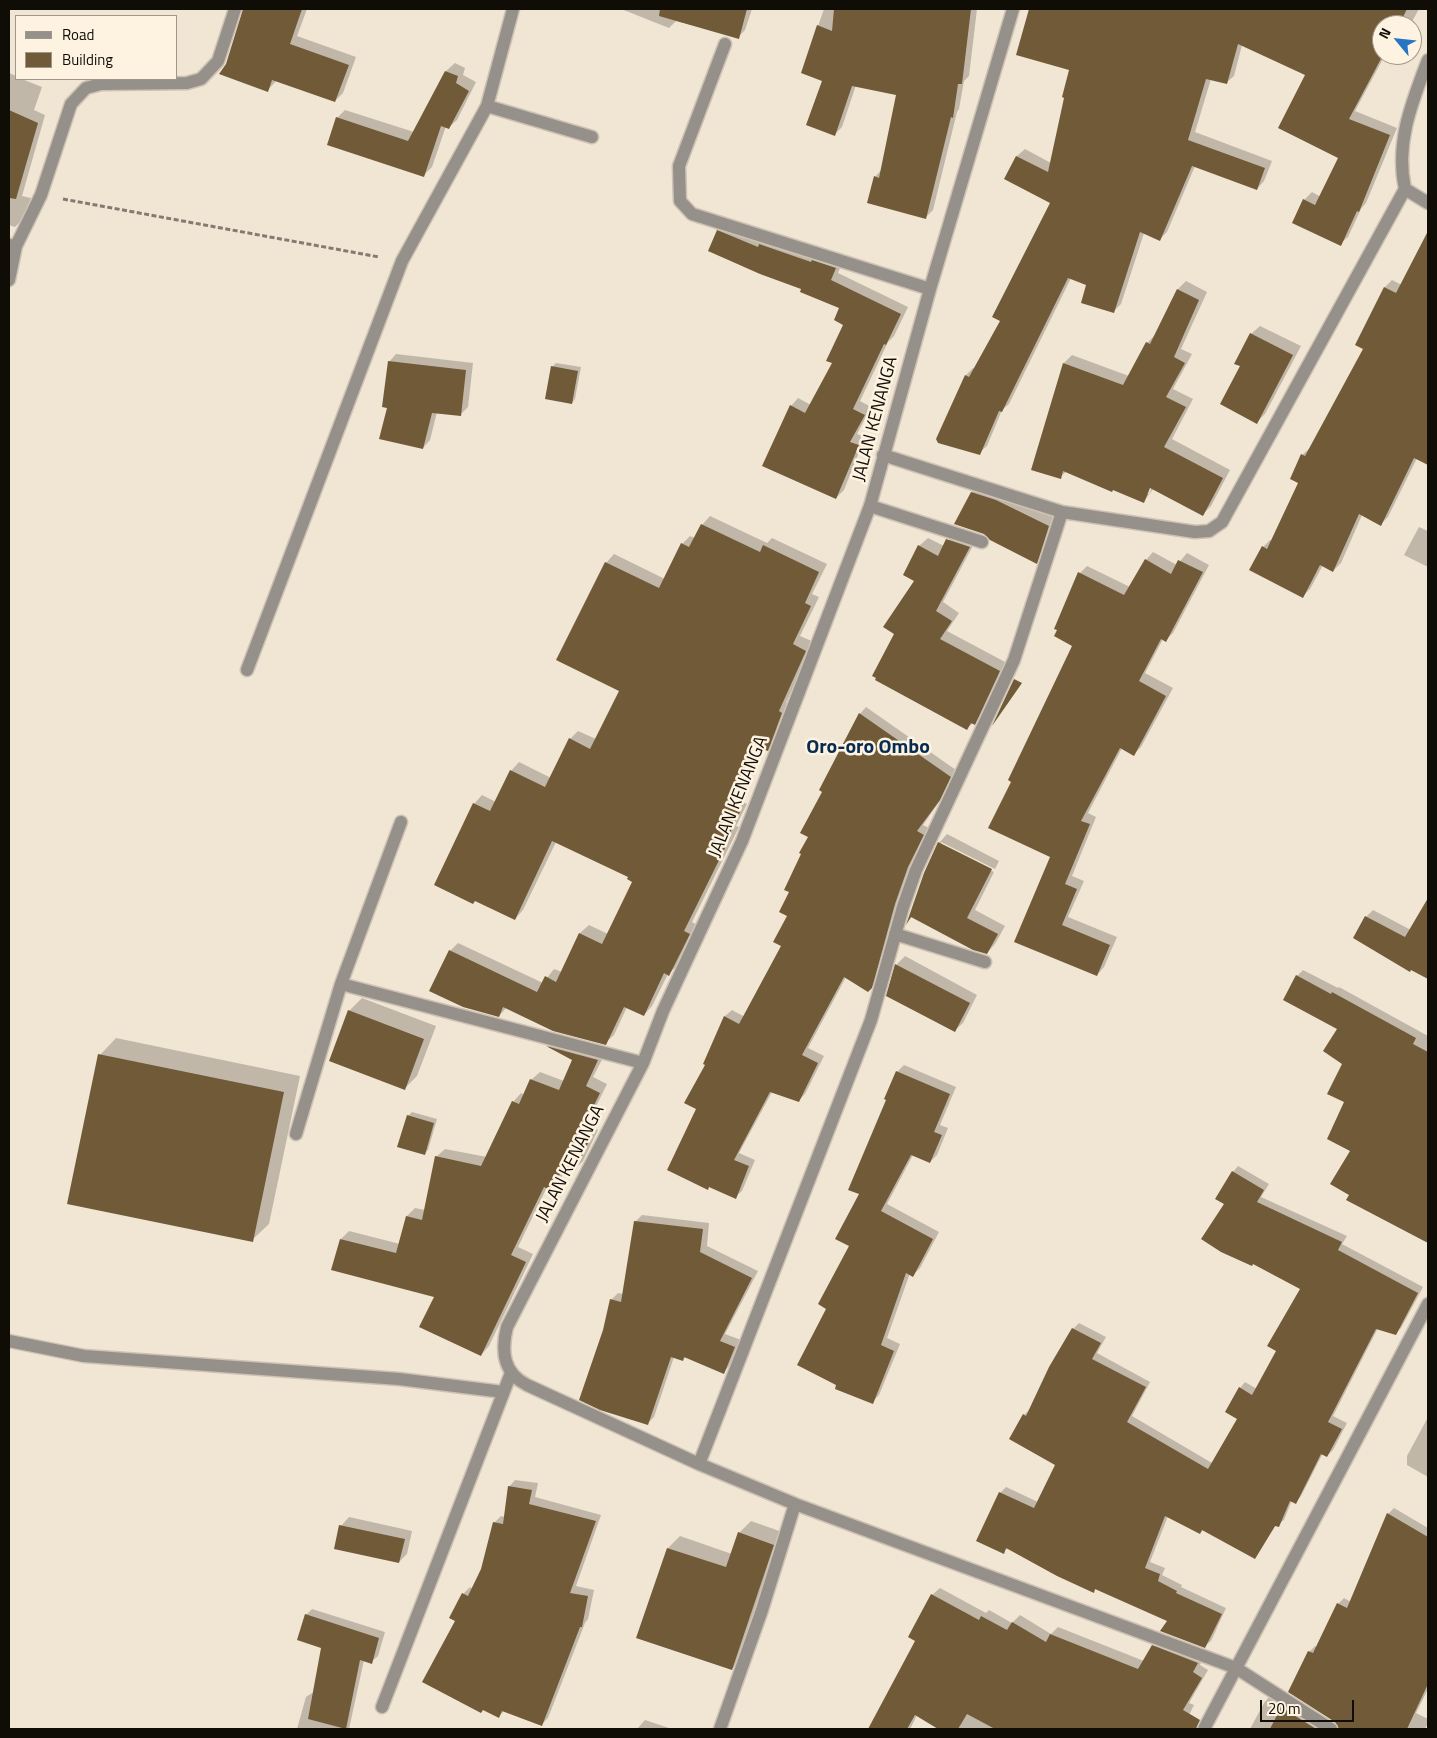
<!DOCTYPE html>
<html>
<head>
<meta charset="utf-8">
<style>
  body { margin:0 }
  #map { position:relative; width:1437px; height:1738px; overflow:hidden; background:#f1e5d4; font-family:"Titillium Web",sans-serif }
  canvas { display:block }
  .frame { position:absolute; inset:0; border:10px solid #100d07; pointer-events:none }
  .legend { position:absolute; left:15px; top:15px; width:162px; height:65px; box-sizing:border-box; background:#fef3e1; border:1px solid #9f978a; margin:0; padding:6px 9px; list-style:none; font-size:15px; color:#100d07 }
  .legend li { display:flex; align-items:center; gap:10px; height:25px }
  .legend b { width:25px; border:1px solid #9f978a }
  .north { position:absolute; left:1372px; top:15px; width:50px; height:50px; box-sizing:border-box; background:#fef3e1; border:1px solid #9f978a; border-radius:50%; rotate:298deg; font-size:14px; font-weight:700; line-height:20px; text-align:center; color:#100d07 }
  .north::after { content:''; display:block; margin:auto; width:18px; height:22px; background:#2875c5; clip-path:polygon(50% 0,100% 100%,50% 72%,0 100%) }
  .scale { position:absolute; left:1260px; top:1700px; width:94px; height:22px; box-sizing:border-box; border:2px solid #100d07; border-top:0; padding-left:6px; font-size:15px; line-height:18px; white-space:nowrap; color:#100d07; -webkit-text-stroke:4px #fef3e1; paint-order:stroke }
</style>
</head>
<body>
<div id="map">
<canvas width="1437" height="1738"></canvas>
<div class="frame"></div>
<ul class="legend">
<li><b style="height:6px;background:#959089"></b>Road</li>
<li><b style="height:14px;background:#705a37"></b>Building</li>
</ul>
<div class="north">N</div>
<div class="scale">20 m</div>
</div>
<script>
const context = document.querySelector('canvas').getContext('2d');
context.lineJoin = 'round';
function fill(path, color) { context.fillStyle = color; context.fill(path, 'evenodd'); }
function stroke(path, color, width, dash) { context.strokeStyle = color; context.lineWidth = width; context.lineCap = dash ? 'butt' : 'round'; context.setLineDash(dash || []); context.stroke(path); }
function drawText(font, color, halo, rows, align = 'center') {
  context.font = font + ' "Titillium Web",sans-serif'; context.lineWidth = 5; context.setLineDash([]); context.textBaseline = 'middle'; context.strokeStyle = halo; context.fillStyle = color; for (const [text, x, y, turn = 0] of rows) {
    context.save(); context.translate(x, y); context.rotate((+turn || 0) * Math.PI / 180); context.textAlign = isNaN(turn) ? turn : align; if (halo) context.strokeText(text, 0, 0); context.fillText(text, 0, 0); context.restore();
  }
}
fill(new Path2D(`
  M245,9H307L297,36L356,57L343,93L335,101L277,80L268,90L227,64Z
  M621,9H752L745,30L738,37L676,21L669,28Z
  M824,9H977L969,76L964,81L959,109L957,112L933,210L926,217L875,177L882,169L897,94L856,85L842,127L835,134L824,80L802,72Z
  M1070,9H1419L1410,25H1382V55H1385L1355,111L1397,128L1366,203L1361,209L1348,237L1340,244L1294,222L1304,200L1312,192L1321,197L1340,158L1307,75L1242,45L1234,76L1226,83L1211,79L1195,132L1272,161L1264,181L1257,189L1195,166L1167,232L1160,239L1144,233L1121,304L1113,312L1087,284L1071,278L1009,404L1002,410L987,446L979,453L937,439L966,375L973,368L975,369L1001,321L1051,203L1006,178L1017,156L1025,149L1051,163L1071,69L1062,33Z
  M455,63L465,68L463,75L476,82L457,120L448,128L446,126L432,167L424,175L337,118L345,110L414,132L446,71Z
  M9,73L16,76V79H22L42,87L34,110L45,115L22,196L31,198L23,219L15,227L9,225Z
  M725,223L843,260L838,273L908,307L894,336L888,342L860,401L871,407L857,434L865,437L844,490L836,498L791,406L798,398L811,405L833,363L845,324L841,308L803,288L718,231Z
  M1427,244L1428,463L1417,458L1388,517L1380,525L1362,515L1341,563L1333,571L1323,565L1310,589L1302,597L1263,547L1270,540L1272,541L1300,482L1302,455L1310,448L1365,348L1357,344L1385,287L1392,280L1402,285Z
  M1186,281L1207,292L1181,349L1192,354L1173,389L1193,399L1172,439L1230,470L1211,506L1203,514L1154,488L1144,501L1067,471L1060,477L1064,363L1072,355L1129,376L1147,343L1155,335L1178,289ZM1151,482L1154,483L1149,494H1147Z
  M1260,326L1301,346L1265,414L1257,422L1241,366L1251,334Z
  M396,354L473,363L468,407L460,415L437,412L430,440L423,448L388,407L389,362Z
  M556,363L581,367L575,399L572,403L553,366Z
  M980,484L1005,492L1056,518L1045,554L1036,562L985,533L956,524L972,492Z
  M710,516L767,543L772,538L827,564L812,594L819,597L800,636L814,642L786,703L790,704L776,741L767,750L764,748L739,800L747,804L736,826L739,827L692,922L697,925L677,966L668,974L652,1006L644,1015L627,1007L614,1035L605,1043L507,1007L499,1016L450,951L458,943L543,983L554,969L562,972L580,933L589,925L608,934L634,881L630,877L556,842L523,910L515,919L476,900L474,804L482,795L496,802L511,771L519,762L551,778L570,739L578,731L596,739L621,690L606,563L614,554L665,579L682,544L690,536L695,538L702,525Z
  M1419,527L1428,531V567L1404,555Z
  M956,531L977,538L943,602L959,613L947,631L1007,663L983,715L967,728L895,634L916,580L919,546L928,538L944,546Z
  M1153,552L1177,565L1187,553L1209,565L1173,633L1165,641L1163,639L1145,673L1173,688L1141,747L1134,754L1122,748L1088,813L1096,817L1072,876L1084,881L1068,917L1117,937L1104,967L1097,975L1016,941L1052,856L1013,781L1074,646L1080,573L1087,566L1130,587L1146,560Z
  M866,707L956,770L946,792L923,825L929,828L878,980L868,990L846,977L808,1048L824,1056L805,1094L798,1101L772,1092L739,1153L755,1160L742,1191L735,1197L710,1186L708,1188L697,1109L707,1064L705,1063L725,1016L732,1010L745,1017L782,946L791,892L824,791L860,714Z
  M947,834L999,861L995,869L941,842V845L994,872L975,910L1005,926L995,944L987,953L913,916L909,920L925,874L939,843Z
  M1428,901V978L1411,969L1366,917L1373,910L1411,930Z
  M905,956L977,995L963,1023L954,1031L888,995L897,964Z
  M1303,970L1338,988L1339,987L1428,1036V1241L1348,1200L1351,1195L1352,1150L1339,1029L1297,976Z
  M362,998L436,1026L417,1076L404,1089L349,1011Z
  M116,1038L300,1076L269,1224L252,1240L100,1055Z
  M555,1040L606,1052L593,1077L607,1084L587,1125L598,1130L583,1161L575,1169L567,1165L560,1181L551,1189L547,1187L518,1247L533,1254L489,1346L481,1355L435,1296L341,1239L349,1231L400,1244L407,1216L415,1208L425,1210L436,1157L445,1149L487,1157L513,1102L521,1093L524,1095L531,1080L540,1072L564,1081L574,1059L548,1047Z
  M904,1065L956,1087L940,1125L948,1128L937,1155L930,1162L913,1155L887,1204L939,1232L920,1268L913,1275L910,1273L887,1338L900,1344L879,1395L872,1402L828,1308L851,1246L861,1193L888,1099L897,1072Z
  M412,1112L437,1119L428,1150L424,1154L408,1116Z
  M1238,1166L1269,1184L1261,1197L1347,1236L1342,1244L1423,1287L1401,1328L1396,1333L1378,1328L1333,1416L1347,1423L1333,1450L1327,1456L1323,1453L1301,1496L1296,1502L1292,1500L1284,1520L1276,1525L1255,1558L1204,1529L1200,1533L1168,1516L1150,1562L1165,1568L1162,1575L1182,1585L1181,1587L1226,1608L1211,1641L1205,1646L1168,1620L1096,1589L1093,1591L1008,1548L1003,1552L1000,1493L1006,1487L1038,1502L1057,1464L1024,1415L1030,1409L1073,1329L1079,1323L1106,1337L1097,1353L1150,1382L1132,1416L1212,1463L1238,1418L1240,1388L1245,1382L1257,1389L1277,1351L1302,1289L1225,1203L1233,1172Z
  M642,1215L709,1223L707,1246L758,1271L725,1334L741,1340L730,1365L724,1372L686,1357L683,1360L674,1357L654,1417L647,1424L604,1330L611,1300L618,1293L623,1294L635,1222Z
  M1427,1419L1428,1422V1477L1407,1465V1456Z
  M515,1480L538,1483L535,1497L601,1515L576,1586L594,1590L588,1619L585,1623L548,1718L541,1725L504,1711L498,1717L456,1620L463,1594L470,1587L473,1589L483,1570L494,1523L501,1516L505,1517L509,1487Z
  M1394,1508L1428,1528V1689L1416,1713L1428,1719V1723L1425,1729H1354L1335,1718L1309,1652L1315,1646L1317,1647L1338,1604L1344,1598L1351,1602L1388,1514Z
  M349,1517L412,1531L407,1554L399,1562L341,1526Z
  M751,1521L785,1533L744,1657L732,1669L668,1548L680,1536L732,1554L739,1533Z
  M940,1588L986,1613L989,1610L1012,1623L1020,1615L1051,1634L1058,1627L1144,1661L1160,1639L1204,1655L1200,1665L1208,1670L1189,1703L1194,1705L1182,1729H940L917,1715L910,1729H871L917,1641L932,1595Z
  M312,1609L385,1632L378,1656L371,1662L364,1660L349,1729H297L306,1697L315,1691L323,1647L306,1615Z
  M1270,1696L1331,1729H1250L1264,1703Z
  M645,1720L672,1729H637Z`), '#0003');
fill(new Path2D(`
  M243,9H302L290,44L349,65L335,102L272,80L268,92L219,74L226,64Z
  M660,9H747L739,39L659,16Z
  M834,9H971L962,84H958L953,118L951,117L926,219L867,203L874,176L879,178L896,95L852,86L835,136L806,125L822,81L801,73L817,25L832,31Z
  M1029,9H1407L1399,25H1382L1383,55L1349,119L1390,135L1359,212L1357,211L1341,246L1292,223L1303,199L1315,205L1338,158L1278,128L1305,75L1238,44L1227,84L1206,79L1188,140L1265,168L1257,190L1192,166L1160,241L1140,232L1114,313L1081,303L1086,285L1068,278L1002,412L999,411L980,455L938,443L936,439L965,375L969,377L1000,321L992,317L1050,203L1004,179L1016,156L1048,172L1064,98L1062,97L1069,70L1016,55Z
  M445,71L458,76L456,83L469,91L449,129L441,126L424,177L327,145L336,117L408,141Z
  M9,110L38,123L16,199L9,198Z
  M717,230L758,247L759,244L811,262L812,260L836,268L831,280L901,314L886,345L884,344L853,409L865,415L850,442L859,445L836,499L762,466L790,405L805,413L832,363L826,361L843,325L834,320L839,308L800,292L801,289L760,274L708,251Z
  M1428,231V465L1414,458L1381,526L1359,514L1333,572L1320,565L1303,598L1249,570L1262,546L1267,549L1298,483L1290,479L1301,454L1305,456L1363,349L1355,345L1384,287L1396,293Z
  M1177,289L1199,300L1174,357L1185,363L1166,397L1186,407L1164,447L1223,478L1203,516L1150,488L1144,503L1113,490L1112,492L1063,471L1061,479L1031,470L1063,363L1123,385L1146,342L1150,344Z
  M1250,333L1293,355L1257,424L1220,404L1240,366L1234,364Z
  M388,361L466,370L461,416L432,413L423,449L379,439L387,408L382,407Z
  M551,366L578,371L572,404L545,399Z
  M971,492L996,500L1049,526L1037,564L990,540L984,534L954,524Z
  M701,524L760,552L763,545L819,572L805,603L811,606L793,644L806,651L779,711L782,713L768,751L760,748L731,808L740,812L729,835L731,836L684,931L690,934L669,976L664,973L644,1016L624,1007L606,1045L553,1031L503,1007L499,1017L463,1007L429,991L449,950L537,992L545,976L556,982L579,933L602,944L632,882L627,879L628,877L552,841L515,920L475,901L473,904L434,885L473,803L490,811L510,770L545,787L569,738L590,749L619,691L556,660L605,562L659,588L681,543L689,547Z
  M946,539L970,547L936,611L952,621L940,639L1000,671L975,725L971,723L967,730L875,680L876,678L872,676L894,634L883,627L914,581L903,575L918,545L938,556Z
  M1145,559L1171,574L1178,560L1203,572L1166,642L1161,639L1139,681L1166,696L1134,756L1120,748L1081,821L1090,824L1065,884L1077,889L1062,925L1110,945L1097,976L1014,942L1050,857L988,828L1011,782L1008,780L1072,646L1054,636L1057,630L1054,629L1078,572L1124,595Z
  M1014,679L1022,683L992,726Z
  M859,713L951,777L940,800L917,831L924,835L908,867L895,904L872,988L868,992L844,977L802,1055L818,1063L799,1102L770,1092L734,1160L749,1166L736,1199L709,1187L708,1190L667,1170L696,1109L684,1103L705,1065L703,1064L724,1016L739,1024L781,946L773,942L787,916L779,912L789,892L784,890L801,854L799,853L808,837L800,833L822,792L819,790Z
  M938,842L992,869L967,918L998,934L987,954L973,950L911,917L906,925L924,873Z
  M1428,898V979L1411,970L1410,972L1353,938L1365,916L1405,937Z
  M895,964L970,1003L955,1032L886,996Z
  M1296,975L1331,994L1332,992L1416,1038L1413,1044L1428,1052V1243L1346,1200L1349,1195L1330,1184L1350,1151L1327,1139L1344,1102L1327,1094L1342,1064L1323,1051L1337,1029L1283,1000Z
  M348,1010L424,1039L405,1090L329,1061Z
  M546,1046L598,1060L586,1086L600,1093L580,1134L590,1139L575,1171L564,1165L552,1191L544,1187L511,1255L526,1262L481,1356L419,1327L434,1297L331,1270L340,1239L396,1253L406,1216L422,1220L435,1156L481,1166L512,1101L519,1104L530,1079L559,1090L572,1060Z
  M98,1054L284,1092L253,1242L67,1204Z
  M896,1071L950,1094L934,1132L942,1135L930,1163L911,1155L881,1211L933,1239L913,1277L906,1273L881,1345L894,1351L873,1404L835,1389L836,1385L797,1365L826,1309L818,1304L849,1246L835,1239L859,1194L848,1190L886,1100L884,1099Z
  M407,1115L434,1123L425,1155L397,1147Z
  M1232,1171L1264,1190L1257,1202L1342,1242L1338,1250L1418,1293L1396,1335L1376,1329L1328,1422L1342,1429L1327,1457L1321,1454L1296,1504L1290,1501L1279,1527L1275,1526L1255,1559L1202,1530L1200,1534L1165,1516L1145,1568L1160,1574L1158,1581L1177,1591L1176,1593L1222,1614L1205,1648L1160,1631L1167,1621L1095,1589L1094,1593L1057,1576L1006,1548L1004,1554L976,1541L999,1492L1034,1508L1055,1465L1009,1439L1023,1414L1026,1416L1049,1367L1072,1328L1101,1343L1092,1359L1146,1387L1127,1422L1208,1469L1237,1419L1225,1412L1239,1387L1252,1395L1276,1351L1267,1346L1300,1289L1253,1264L1252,1266L1221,1252L1201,1239L1224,1204L1215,1199Z
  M634,1221L703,1229L700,1252L752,1278L720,1341L735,1347L724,1374L684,1357L683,1361L671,1357L648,1425L600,1410L579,1400L603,1330L610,1299L621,1302Z
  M508,1486L532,1490L529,1504L596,1521L570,1593L588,1596L582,1627H580L542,1726L502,1711L499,1718L483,1710L481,1713L422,1682L455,1621L449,1618L462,1593L468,1596L481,1569L493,1522L503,1524Z
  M1387,1513L1428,1537V1684L1407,1729H1339L1335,1722L1288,1692L1308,1651L1313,1653L1337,1603L1347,1608Z
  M339,1525L405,1539L399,1563L334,1549Z
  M738,1532L774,1545L732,1670L636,1638L667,1548L726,1567Z
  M931,1594L979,1620L981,1616L1007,1630L1012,1622L1046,1642L1050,1634L1138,1669L1152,1645L1198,1663L1193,1672L1202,1678L1183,1710L1200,1720L1196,1729H995L967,1714L958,1729H938L915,1715L907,1729H868L915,1641L908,1637Z
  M305,1614L379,1638L372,1664L360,1660L346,1729L308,1719L321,1648L297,1640Z
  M1281,1707L1316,1729H1270Z`), '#705a37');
const lane = new Path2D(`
  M870,506L982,542`);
const street = new Path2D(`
  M1013,9L930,289L870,506L742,841L663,1011L643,1063L507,1327C501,1351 503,1373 527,1385L699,1464L795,1504L1236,1668L1331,1729
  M725,44L679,166L680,201L692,214L930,289
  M487,106L592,137
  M1405,189L1428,203
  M9,245L16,246L41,195L71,104L86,88L101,84L187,83L201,79L218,61L235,9
  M9,280L16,246
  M883,455L1062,512L1195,532L1209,531L1222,522L1405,189C1395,143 1412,102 1428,60
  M247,670L402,261L487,106L513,9
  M401,822L341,984L643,1063
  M895,934L985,962
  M296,1134L341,984
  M9,1341L84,1356L399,1379L503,1392
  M699,1464L871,1020L903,907L916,870L1014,660L1062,512
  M382,1707L511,1373
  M720,1729L762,1610L795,1504
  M1204,1729L1428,1304`);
stroke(lane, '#cdc2b3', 15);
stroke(street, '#cdc2b3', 15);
stroke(new Path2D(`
  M63,199L379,257`), '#827b6f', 3, [5, 2.5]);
stroke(lane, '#959089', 12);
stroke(street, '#959089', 12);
drawText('18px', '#100d07', '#fef3e1', [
  ["JALAN KENANGA",876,419,-75],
  ["JALAN KENANGA",739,797,-68],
  ["JALAN KENANGA",571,1164,-63]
]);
drawText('bold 20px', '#062c51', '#fef3e1', [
  ["Oro-oro Ombo",868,748]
]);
</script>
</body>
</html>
